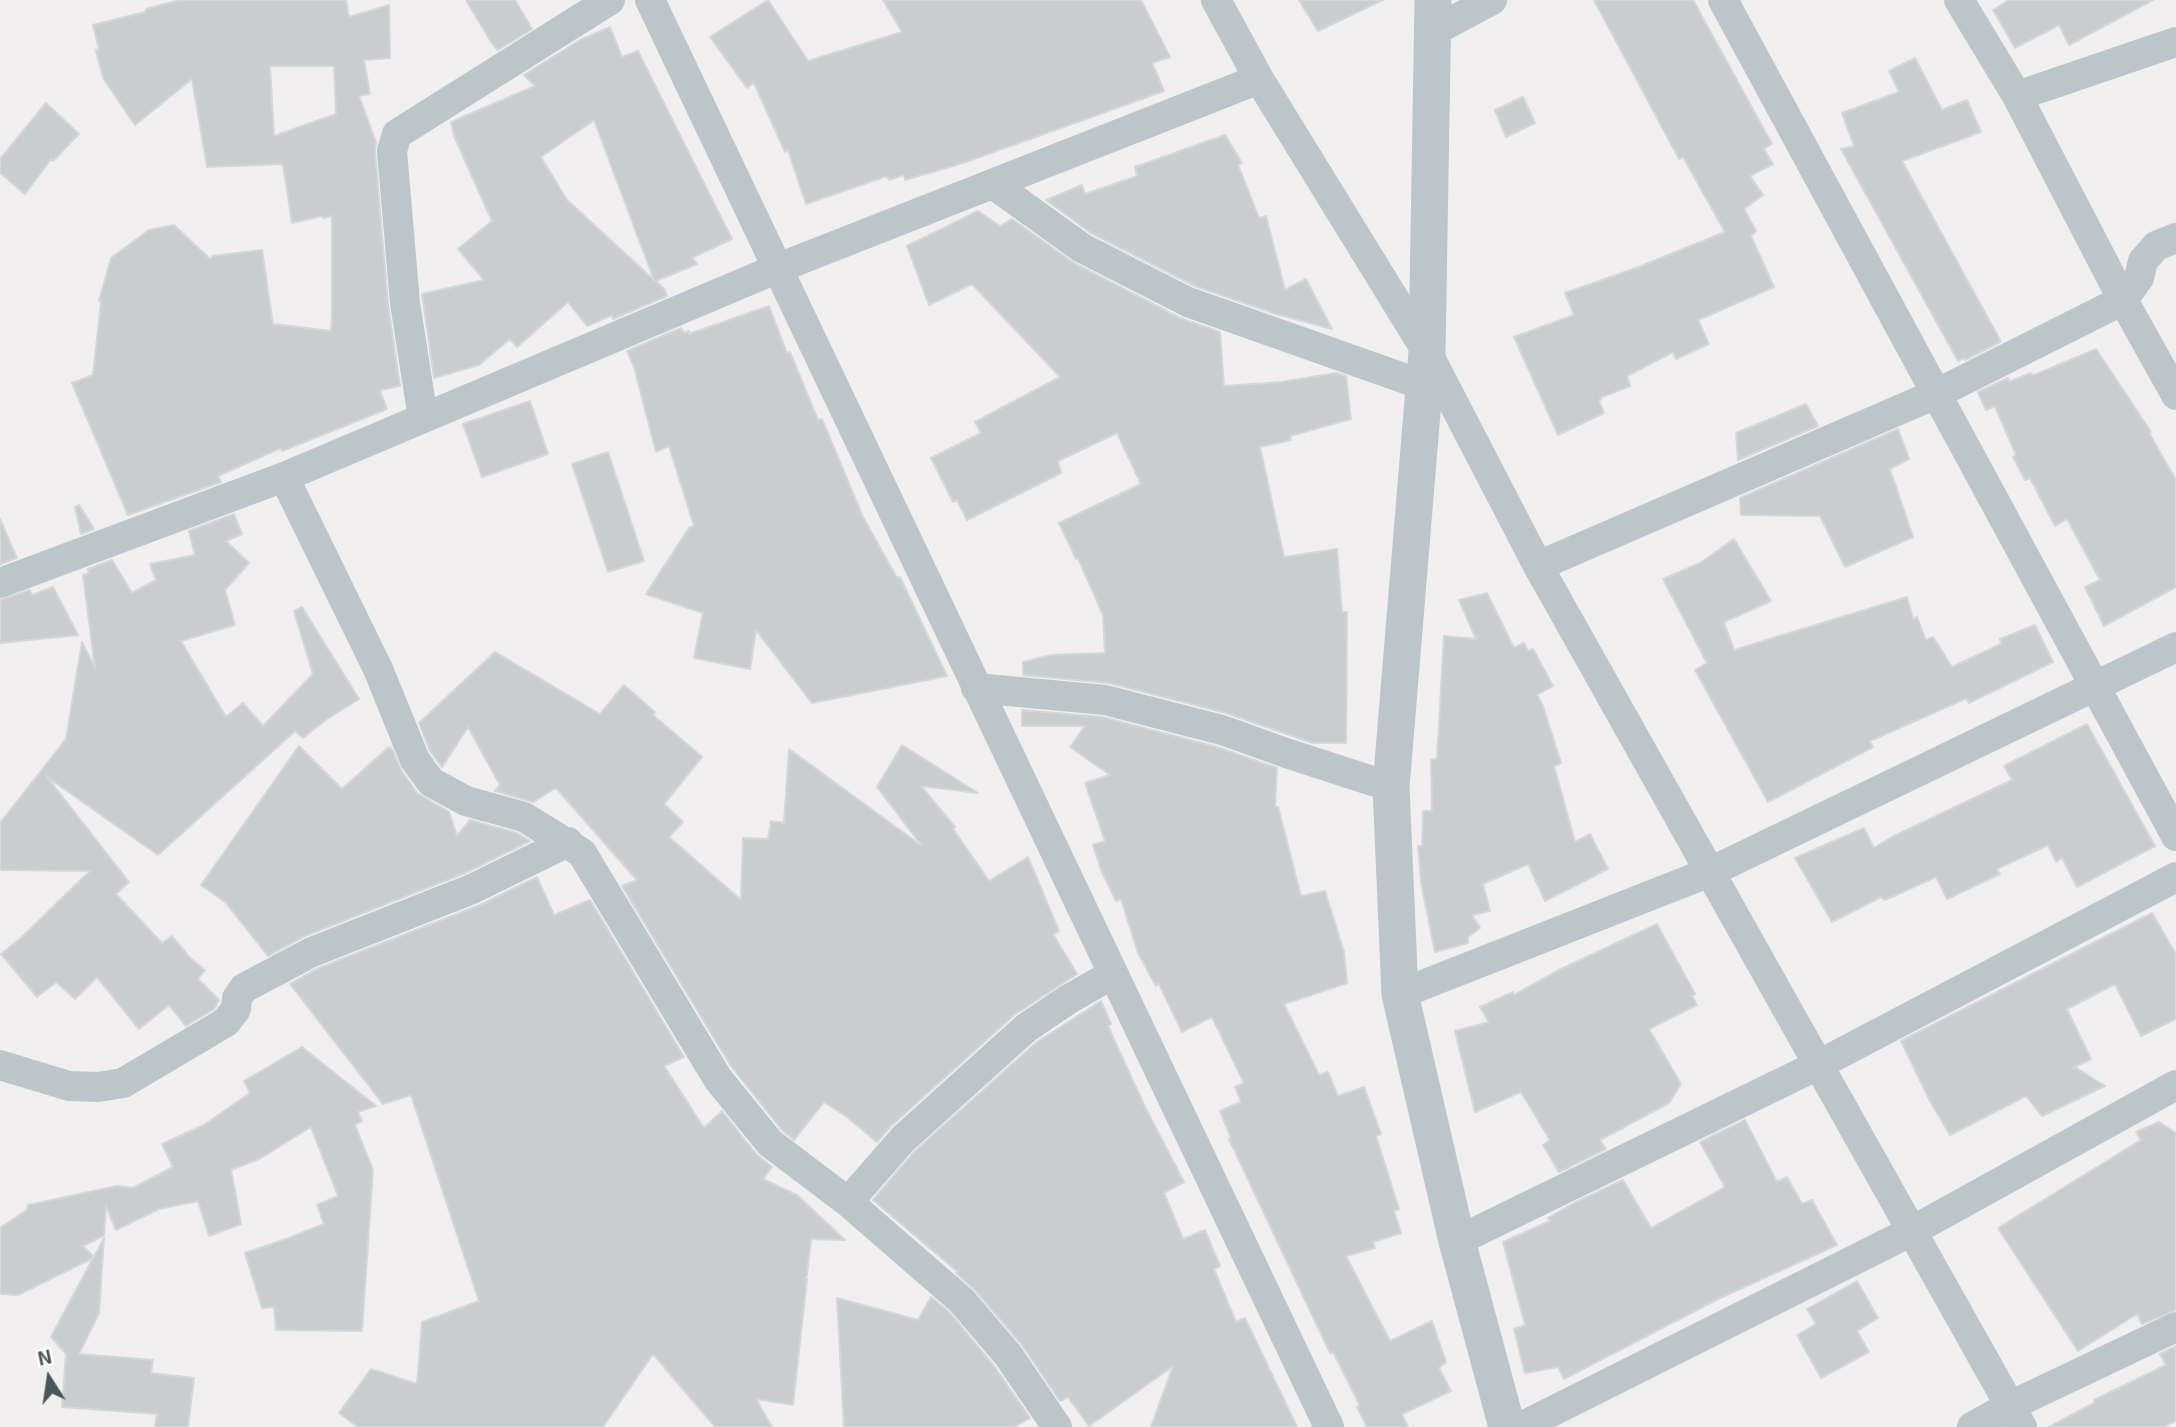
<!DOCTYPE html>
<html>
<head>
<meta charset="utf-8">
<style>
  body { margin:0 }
  #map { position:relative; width:2176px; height:1427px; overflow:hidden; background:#f1efef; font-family:"Exo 2",sans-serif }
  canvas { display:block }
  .north { position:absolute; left:14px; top:1343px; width:70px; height:70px; -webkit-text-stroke:5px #fff; paint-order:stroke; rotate:348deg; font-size:19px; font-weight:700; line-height:28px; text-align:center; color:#49565a }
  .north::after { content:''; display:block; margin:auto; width:24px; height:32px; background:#49565a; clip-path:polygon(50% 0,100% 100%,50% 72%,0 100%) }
</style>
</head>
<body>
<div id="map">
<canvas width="2176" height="1427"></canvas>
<div class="north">N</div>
</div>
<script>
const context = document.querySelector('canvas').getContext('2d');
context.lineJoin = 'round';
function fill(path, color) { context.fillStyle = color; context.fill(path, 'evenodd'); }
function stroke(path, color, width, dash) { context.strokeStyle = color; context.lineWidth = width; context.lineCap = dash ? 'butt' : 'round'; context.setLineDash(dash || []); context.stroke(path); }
const building = new Path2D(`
  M180,0H346L349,17L389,5L390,58L364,60L370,94L359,96L376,142L375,152L388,304L400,386L380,390L387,409L282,451L281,448L218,476L221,482L128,515L72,383L93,375L101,302L99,301L111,258L149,230L174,225L210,259L213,256L262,250L273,324L331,331L332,317V216L323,218L322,216L292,223L283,164L207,167L192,79L135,125L103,78L96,50H99L93,25L145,12L146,9ZM270,66H334L336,114L274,136Z
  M466,0H515L532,29L498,50L491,42Z
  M768,0L808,61L902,32L883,0H1141L1170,57L1152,63L1164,91L963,163L905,180L904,175L889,180L887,176L806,204L788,150L785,152L754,83L747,88L710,37Z
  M1299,0H1383L1318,31Z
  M1594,0H1693L1772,144L1764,149L1773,164L1750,176L1763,195L1744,209L1756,231L1751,236L1774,287L1698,320L1709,344L1676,359L1673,352L1627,376L1630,386L1600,398L1601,400L1599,401L1604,413L1558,435L1514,337L1574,315L1565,293L1636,268L1725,232L1683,157L1679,159Z
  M2009,0H2153L2069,45L2059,25L2015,48L1993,10Z
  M610,27L622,57L638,51L732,239L692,258L697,264L656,281L665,290L667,296L613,319L612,315L587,326L568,302L517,347L510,339L479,365L434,378L422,294L484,280L458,249L492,221L454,136L451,122L535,86L524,75L580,40ZM594,120L654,280L567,200L541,157Z
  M1915,58L1942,110L1967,100L1981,132L1902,161L2000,340V342L1965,360L1964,358L1958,361L1841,149L1854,146L1842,113L1899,92L1889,71Z
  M1523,97L1535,123L1506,137L1495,110Z
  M46,103L79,134L53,161L51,159L25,194L0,173V159Z
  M1225,135L1242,163L1238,165L1259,218L1266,216L1285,290L1306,279L1332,329L1276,314L1195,286L1091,233L1046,200L1082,185L1085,194L1137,176L1135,167Z
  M978,211L1000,226L1012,219L1074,263L1180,318L1220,332L1224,386L1282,382L1336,373L1346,376L1351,419L1290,436L1291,440L1260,447L1284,557L1337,549L1342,612H1347L1346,743H1313L1226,713L1109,683L1023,675V662L1052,655L1105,653L1103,615L1078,558L1076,559L1059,523L1141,484L1117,433L1058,461L1061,473L967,520L957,500L953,502L931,458L981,433L975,422L1060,377L972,284L929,305L907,246Z
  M769,306L787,353L790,352L818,420L822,419L863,517L897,578L900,577L947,676L812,703L756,630L750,669L694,658L703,613L646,594L689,528L694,526L669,446L656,452L634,367L627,351L681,328L684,333L689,331V334Z
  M2096,349L2151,432L2149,433L2176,480V587L2104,626L2085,587L2100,580L2067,519L2055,526L2030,478L2025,480L2013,457L2016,455L1995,406L1986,410L1978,392L2008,378L2009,382L2031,373L2032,376Z
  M530,401L548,454L482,477L463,424Z
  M1806,404L1818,426L1738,460L1736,433Z
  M1898,429L1909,459L1890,469L1913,537L1845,567L1820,516L1741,515L1740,498Z
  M608,452L644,561L608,572L572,464Z
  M79,505L94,529L81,534L75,507Z
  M234,514L242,534L226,541L249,563L225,590L235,625L181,641L226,717L243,703L263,726L313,674L294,611L302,607L359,699L327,719L303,738L295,731L158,855L47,777L129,882L116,894L162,943L172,936L190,958L205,970L198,979L219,1000L214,1009L186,1026L169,1005L139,1029L97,977L75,999L56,982L37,997L1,954L22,937L90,871L0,870V823L66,739L82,642L95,668L83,575L89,573L88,569L112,560L132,593L156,580L150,564L195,555L189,531Z
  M0,519L17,558L0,564Z
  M1734,539L1771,601L1724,622L1734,650L1907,597L1913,619L1917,617L1926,640L1933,637L1952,667L2001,644L2000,639L2035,625L2053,662L1969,703L1967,698L1870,741L1873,747L1768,802L1695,670L1707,663L1663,579L1700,563Z
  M53,587L78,635L0,643V600L30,590L32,595Z
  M1487,593L1514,648L1524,643L1528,651L1533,649L1553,686L1537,695L1543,706L1561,763L1554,766L1575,842L1590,834L1608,869L1545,901L1528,864L1483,884L1490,911L1472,915L1480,928L1468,937V943L1435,952L1421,882L1418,846H1422L1423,811H1432L1431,760L1437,759L1444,636L1476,639L1459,600Z
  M495,652L600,714L624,685L655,712L653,715L702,757L664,804L683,822L669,837L741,900L743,838L768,839L771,821L784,823L789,749L922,846L877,787L902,745L978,793L921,786L955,827L953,829L989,881L1028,857L1059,931L1053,934L1077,974L1014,1015L891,1126L877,1142L847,1117L824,1102L794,1140L782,1130L731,1066L622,886L637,880L556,788L533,802L495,791L500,785L468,727L442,767L430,751L419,723Z
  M1022,710L1102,717L1217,747L1277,768L1275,807H1278L1301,896L1325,891L1344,952L1347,983L1284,1004L1319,1075L1328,1072L1338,1096L1364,1087L1381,1134L1376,1136L1399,1209L1394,1211L1401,1233L1373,1242L1375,1248L1346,1256L1390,1341L1432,1321L1446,1362L1439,1368L1451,1391L1402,1414L1408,1427H1367L1357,1407L1360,1406L1333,1352L1330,1353L1229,1139L1231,1138L1220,1111L1241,1102L1235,1087L1244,1083L1212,1017L1182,1032L1159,984L1156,986L1138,953L1121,899L1116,901L1101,870L1093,845L1105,841L1085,783L1110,775L1070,747L1085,726H1022Z
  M2087,724L2155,846L2077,887L2062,858L2056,862L2048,845L1997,869L2000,874L1947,899L1936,877L1885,900L1881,897L1832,922L1795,858L1864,828L1874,848L1890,838L2012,780L2004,766Z
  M299,746L342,789L389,747L392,749L401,770L417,793L449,812L457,836L470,820L517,833L530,841L465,873L305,936L268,956L226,903L201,885Z
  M537,877L554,915L590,900L684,1057L664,1066L704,1128L722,1111L756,1154L772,1167L763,1179L797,1195L845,1240L811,1239L807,1275L805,1279H807L793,1405L756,1399L772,1427H715L653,1354L603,1427H358L339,1413L371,1369L417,1384L422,1322L479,1301L411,1095L383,1104L290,984L319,968L480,905Z
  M2152,913L2176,954V1019L2141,1036L2115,984L2067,1009L2091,1059L2075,1067L2105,1086L2042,1116L2026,1096L1950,1135L1930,1101L1901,1041Z
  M1657,924L1695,994L1692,996L1697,1005L1649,1029L1681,1084L1669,1103L1600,1140L1606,1149L1559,1172L1543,1145L1550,1140L1521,1092L1475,1112L1455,1031L1489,1022L1480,1007L1513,992L1514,995L1561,969Z
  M1101,1001L1111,1024L1108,1026L1145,1107L1184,1182L1164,1193L1183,1239L1205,1230L1220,1266L1214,1269L1236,1322L1245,1318L1297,1427H1151L1173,1366L1089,1426L1068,1397L1060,1401L1022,1345L975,1290L956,1273L958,1272L873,1200L915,1151L1037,1042Z
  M302,1047L376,1106L358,1112L362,1121L355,1125L373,1170L362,1331L276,1330L274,1307L262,1308L245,1253L289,1238L324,1224L317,1205L338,1196L311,1127L261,1158L231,1170L241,1224L209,1236L198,1201L159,1209L116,1230L106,1206L104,1235L83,1246L94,1257L104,1238L99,1313L79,1354L153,1360L151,1373L194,1378L188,1427H155L157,1414L62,1407L66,1354L51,1337L93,1258L18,1295L0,1294V1228L27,1210L28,1205L117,1186L133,1188L173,1167L162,1144L204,1125L250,1093L244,1081Z
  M1745,1120L1777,1182L1787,1177L1802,1204L1812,1200L1837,1245L1718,1299L1564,1379L1558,1367L1525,1373L1514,1329L1525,1325L1503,1242L1550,1221L1548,1218L1574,1203L1623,1180L1651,1228L1725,1187L1700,1142Z
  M2159,1122L2176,1133V1310L2142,1324L2137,1314L2078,1351L1998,1228L2141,1140L2136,1132Z
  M1857,1281L1878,1318L1857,1331L1869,1352L1821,1378L1797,1335L1816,1324L1807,1309Z
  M931,1297L950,1313L994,1366L1030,1418L1014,1427H844L837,1298L918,1320Z
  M2176,1346V1421L2163,1427H2049L2094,1403V1400L2166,1365L2160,1354Z`);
fill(building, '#c9cdd0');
stroke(building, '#d4d7da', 2);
stroke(new Path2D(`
  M650,0L1329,1427
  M1216,0L1259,79L1427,352L1538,566L2022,1427
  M1723,0L2176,836
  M1959,0L2017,96L2123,300L2176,395
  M1434,31L1492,0
  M2017,96L2176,42
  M993,184L1082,248L1188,302L1423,385
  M423,418L405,303L392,151L397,134L610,0
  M284,477L378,669L415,760L431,782L466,801L524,817L582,853L718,1079L770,1143L848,1202L962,1301L1008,1355L1057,1427
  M1538,566L1936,394L2123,300L2139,278L2143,261L2156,246L2176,238
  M0,583L284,477L776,269L1259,79
  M976,688L1105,700L1222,730L1286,753L1391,787
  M1400,994L1710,872L2176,647
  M0,1065L69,1086L98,1087L123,1083L226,1022L236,1009L237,998L244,988L312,952L472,889L568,842
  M848,1202L903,1139L1026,1028L1069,999L1113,974
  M1457,1241L1818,1065L2176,877
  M1521,1427L1912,1231L2176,1085
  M1972,1427L2010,1406L2176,1327`), '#bcc6ca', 30);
stroke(new Path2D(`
  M1433,0L1427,352L1391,787L1400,994L1457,1241L1507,1427`), '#bcc6ca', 37);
</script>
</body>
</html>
